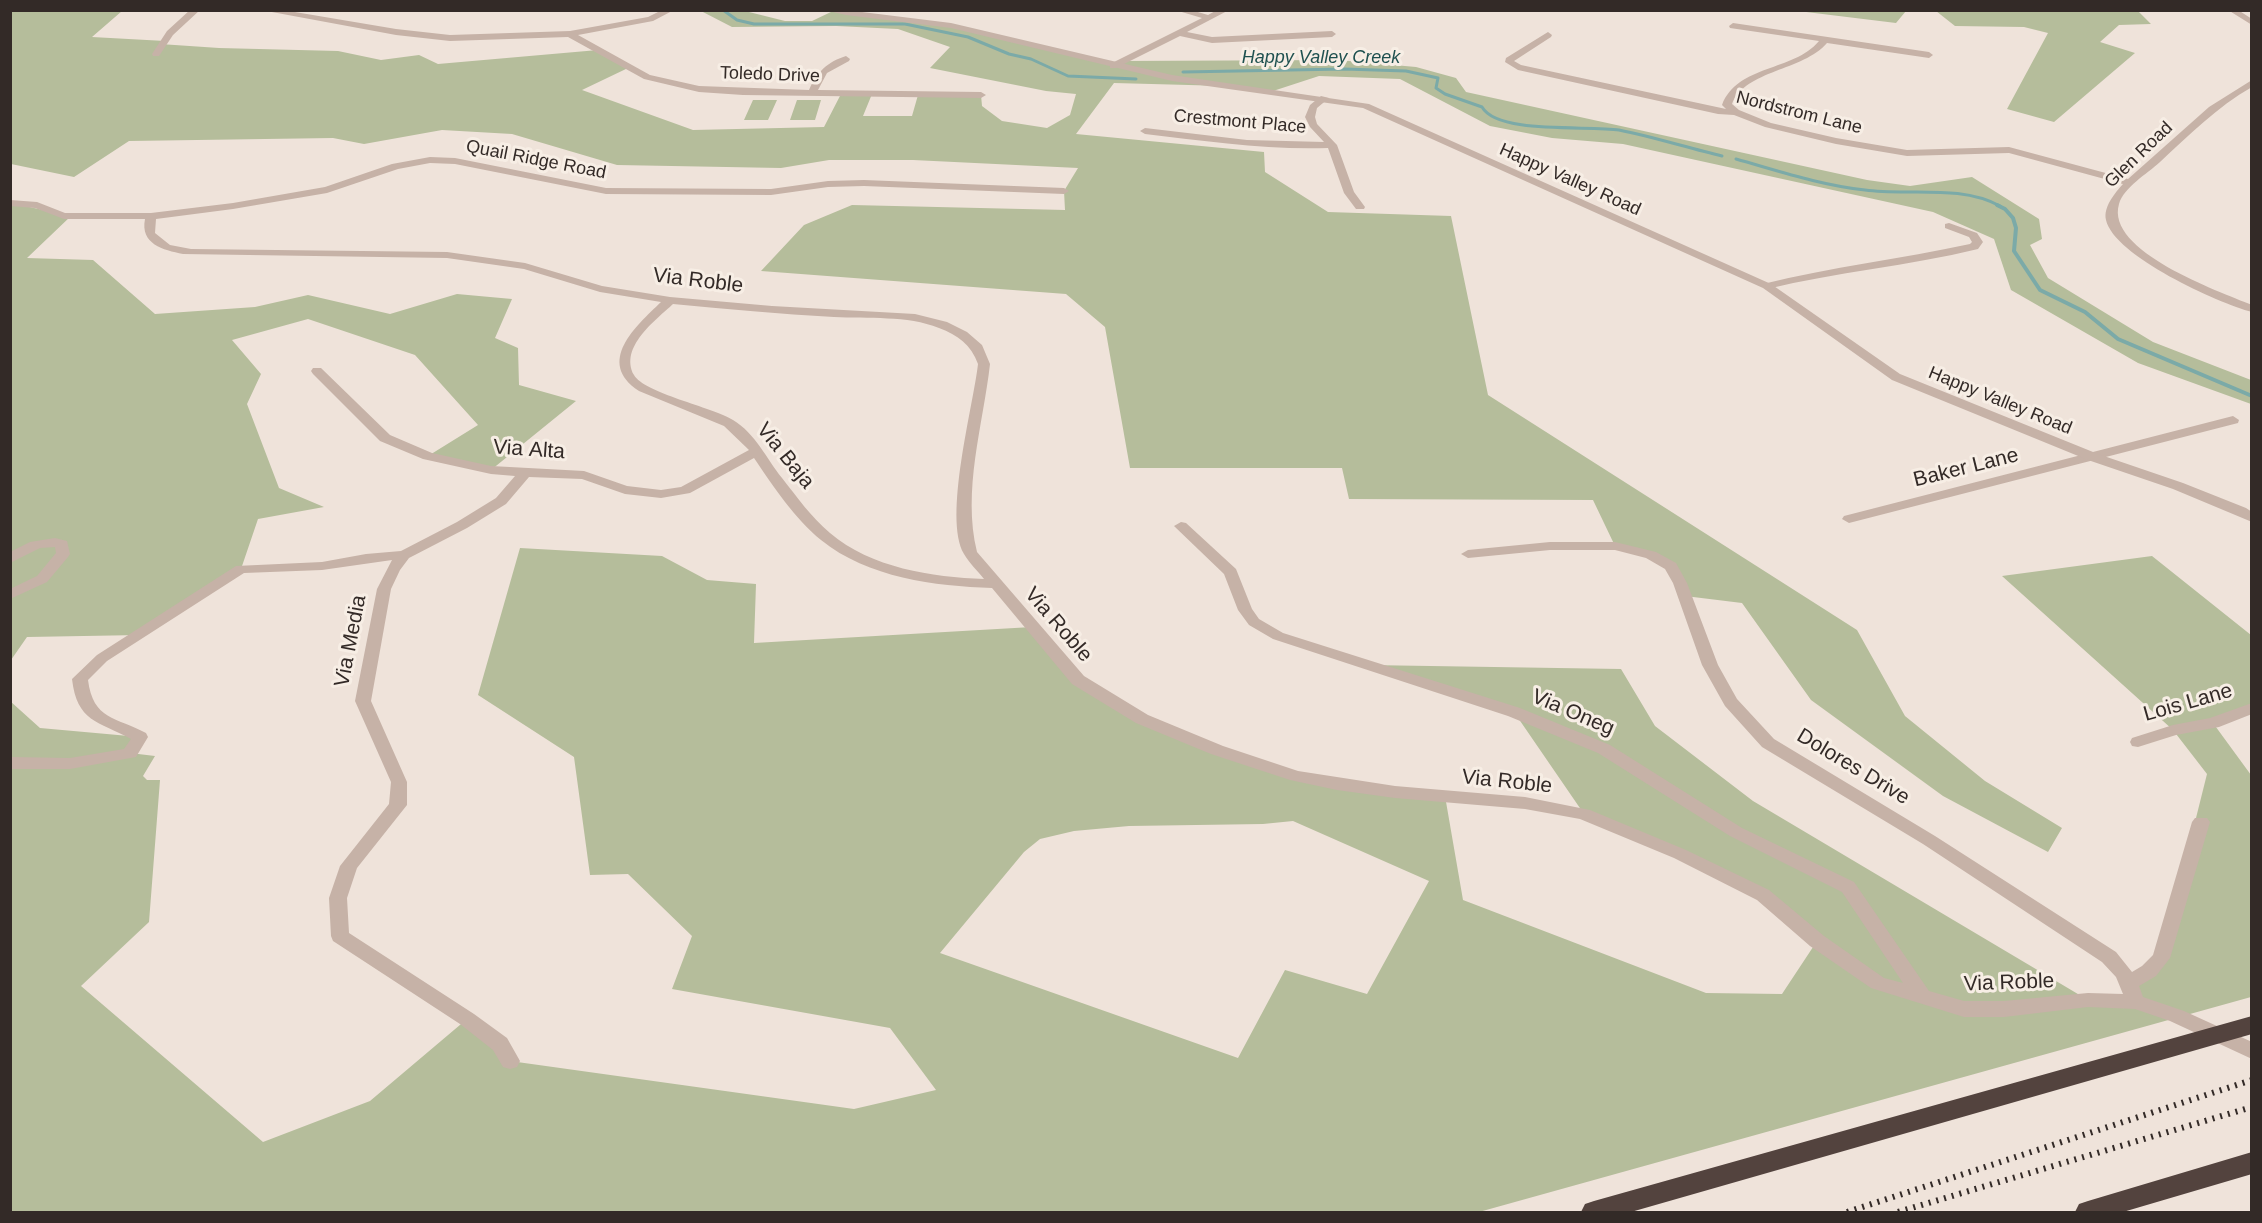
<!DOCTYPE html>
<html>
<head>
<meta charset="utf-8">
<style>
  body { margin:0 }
  #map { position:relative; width:2262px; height:1223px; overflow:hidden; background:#efe3da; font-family:Arial,sans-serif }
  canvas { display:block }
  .frame { position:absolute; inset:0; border:12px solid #332a27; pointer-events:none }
</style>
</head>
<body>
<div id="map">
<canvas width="2262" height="1223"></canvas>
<div class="frame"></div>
</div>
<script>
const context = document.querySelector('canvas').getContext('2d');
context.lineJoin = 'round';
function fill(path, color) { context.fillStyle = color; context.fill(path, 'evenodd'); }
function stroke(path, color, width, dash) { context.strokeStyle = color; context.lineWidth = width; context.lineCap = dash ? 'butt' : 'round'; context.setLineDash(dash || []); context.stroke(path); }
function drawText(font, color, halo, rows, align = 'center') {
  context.font = font + ' Arial,sans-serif'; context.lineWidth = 6; context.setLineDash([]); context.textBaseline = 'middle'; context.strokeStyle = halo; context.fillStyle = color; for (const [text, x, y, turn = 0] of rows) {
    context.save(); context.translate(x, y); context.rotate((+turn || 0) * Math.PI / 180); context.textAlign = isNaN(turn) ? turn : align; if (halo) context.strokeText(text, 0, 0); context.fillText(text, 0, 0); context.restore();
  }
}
fill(new Path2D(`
  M11,11H122L92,37L165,41L160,44L219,48L338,51L381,60L419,55L438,64L598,50L628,68L582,90L693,130L824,127L841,94H872L863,116H912L918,95H981L982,106L1002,121L1047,128L1070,115L1076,94L1046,91L930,68L950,47L898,29L836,26L732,27L701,11H745L785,21H812L833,11L967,28L1113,66L1123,61L1338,60L1416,67L1456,78L1466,92L1867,180L1910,186L1972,177L2039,219L2042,239L2030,245L2048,278L2153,342L2251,380V404L2138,363L2011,290L1994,239L1933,212L1623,144L1552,138L1490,126L1400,79L1319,76L1273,91L1226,86L1114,83L1076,134L1264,152L1265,172L1328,212L1451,216L1488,395L1857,630L1905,716L1985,781L2062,828L2048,852L1943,796L1811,700L1742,603L1685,596L1671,566L1615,546L1593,500L1349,499L1342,468H1130L1105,327L1066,294L761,271L804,225L852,205L1065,210L1064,191L1078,168L913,160H829L781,168L617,165L512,134L442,130L364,144L333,138L129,141L74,177L11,164Z
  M1798,11H1906L1896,23Z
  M1936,11H2138L2151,24L2119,25L2100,42L2135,53L2054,122L2007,109L2048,33L2024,27L1955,26Z
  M753,100H777L768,120H744Z
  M797,100H821L815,120H790Z
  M11,203L71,216L27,258L93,260L155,314L255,307L308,295L390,314L457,294L512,299L495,338L518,348L519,385L576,401L491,470L428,456L478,425L415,355L308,319L232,340L261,374L247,404L279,488L324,507L258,519L241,569L140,635L27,637L11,660Z
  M520,548L662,556L707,580L756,584L754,643L1032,627L1079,680L1142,719L1296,776L1445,796L1463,900L1706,993L1782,994L1817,941L1763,895L1584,814L1514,712L1367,665L1621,669L1655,726L1753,801L2088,1000L2134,998L2129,979L2161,958L2207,774L2173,730L2002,576L2152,556L2251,635V708L2213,723L2251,775V997L1479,1212H11L10,701L40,728L140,737L130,753L155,756L143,776L147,780H160L149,922L81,986L263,1142L370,1101L467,1019L510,1061L854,1109L936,1090L890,1028L672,989L692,936L628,874L590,875L574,757L478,695ZM1293,821L1429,881L1367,994L1285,970L1238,1058L940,953L1024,852L1040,839L1074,831L1129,826L1263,824Z`), '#b5bd9b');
stroke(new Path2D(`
  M723,10L737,20L754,24H905L968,37L1009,54L1031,59L1068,76L1136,79
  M1183,72L1344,69L1406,71L1438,78L1436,88L1445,94L1482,107C1498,135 1589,125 1619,130C1654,137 1688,148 1722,156
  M1736,159C1779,171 1820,185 1865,190C1908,196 1960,184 2000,206`), '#7baaa8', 3);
stroke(new Path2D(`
  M1997,205L2005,209L2013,218L2016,228L2014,251L2040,290L2085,312L2118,339L2252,396`), '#7baaa8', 4);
fill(new Path2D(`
  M190,10H200L173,35L159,56H153L152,54L167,31Z
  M261,10H283L396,29L450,35L570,31L648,17L662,10H674L653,21L578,35L650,75L699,86L809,90C817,72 827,62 846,56L850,59L849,61L827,73L818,90L981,92L986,95L981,98L743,95L699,92L644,79L568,37L450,41L396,35Z
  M1175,10H1191L1208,15L1217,10H1229L1187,32L1212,37L1332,31L1336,34L1332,37L1212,43L1180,36L1116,68H1110V64L1202,18Z
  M2228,10H2238L2252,19V25Z
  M1733,23L1929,52L1933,55L1929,58L1827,43C1803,71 1745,70 1732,104L1739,110L1771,123L1836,138L1907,150L2009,147L2128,179L2209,107L2252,80V87C2217,107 2189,135 2160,162C2147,174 2124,187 2119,204C2105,251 2218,291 2252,305V312C2218,303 2114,256 2106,220C2103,207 2115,193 2123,184L2009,153L1907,156L1836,144L1765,127L1734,115L1718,114L1518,70L1505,62L1506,58L1548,32L1552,35L1551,37L1514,61L1521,65L1726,109L1722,105C1738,64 1793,72 1819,41L1730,28L1729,26Z
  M1321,96L1329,98L1317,108L1315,117L1317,124L1337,145L1354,192L1365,207L1364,209H1356L1344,193L1328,148C1266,150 1206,141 1145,134L1140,131L1145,128L1247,140L1324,142L1310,127L1305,117L1310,105Z
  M430,157L455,158L606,188L771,189L828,181L864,180L1064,188L1069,191L1064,194L864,186L828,187L771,195L606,194L455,164L430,163L398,169L327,193L233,209L156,219L155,233L170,245L191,249L447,252L525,263L602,286L670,297L772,306L915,314L947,322L967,332L982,345L990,364C983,426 962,490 977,552L1084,676L1148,715L1223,746L1298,771L1395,786L1525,797L1590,810L1686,850L1769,890L1824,936L1884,978L1903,983L1842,892L1730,836L1598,753L1508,716L1273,639L1249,625L1238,610L1224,574L1174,526L1181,522L1186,523L1236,569L1252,609L1259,619L1283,633L1520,708L1610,745L1742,828L1854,882L1929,991L1964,1001H2004L2088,993L2123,994L2116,977L2102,962L1923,844L1762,747L1725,706L1702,665L1673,583L1665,569L1646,558L1615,550H1550L1468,558L1461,554L1468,550L1550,542H1615L1656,552L1676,563L1687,583L1718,665L1737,699L1774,739L1935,836L2116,952L2132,972L2142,966L2153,955L2192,822L2195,818H2207L2210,822L2170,958L2156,976L2139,986L2143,997L2184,1011L2252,1042V1059L2170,1021L2135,1009L2088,1007L2004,1017H1964L1871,988L1810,946L1757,900L1674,858L1580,819L1525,809L1395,798L1337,790L1290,780L1211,754L1136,723L1072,684L992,588C935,586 868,578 821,540C795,519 773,486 754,458L690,493L661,498L625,494L582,479L529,477L506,504L467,528L409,558L400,570L391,589L371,701L407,782V805L357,868L347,898L349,933L474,1014L507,1038L520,1061L517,1067L510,1069L503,1067L493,1050L460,1024L333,941L331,936L329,898L340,866L389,804L391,782L355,701L377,589L392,560L322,570L244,573L107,661L88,680C93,720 116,717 146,733L148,737L136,757L70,769H10V757L70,758L124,749L131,739C98,721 77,722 72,679L97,655L236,566L322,562L366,554L401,551L457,522L496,498L515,476L491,474L423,459L380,441L313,374L311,371L313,368H321L390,435L432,453L491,466L584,471L627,486L661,490L681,487L749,450L724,426L639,391C595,362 636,326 661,302L600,292L524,269L447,258L183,254C163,250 140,244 145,219H64L35,208L10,206V200L37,202L65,213H151L233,203L325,187L392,164ZM673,304C726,309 780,314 834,317C868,319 907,315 939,328C958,335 971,345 978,364C973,408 943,517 964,554C969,563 978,571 984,579C932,577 871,568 830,533C811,517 797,497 782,478C766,458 756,434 733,420C712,407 644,393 634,375C619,347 656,320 673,304Z
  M1949,223L1977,233L1983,242L1978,249C1908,266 1837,272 1767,289L1761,286L1763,284C1831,267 1901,259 1970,244L1972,242L1969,237L1945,228V224Z
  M2233,416L2239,420L2238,423L1849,523L1842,519L1844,516Z
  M55,538L67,541L70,554L68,557L47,582L10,599V589L37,576L56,553L55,547L40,548L10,563V552L30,542Z
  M2252,703V714L2219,727L2176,735L2138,747L2132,746L2130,742L2132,738L2173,725L2210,718Z`), '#c6b2a7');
fill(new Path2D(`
  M824,10H846L951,23L1172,75L1369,104L1771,284L1900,374L2098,454L2183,483L2246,508L2252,512V522L2173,489L2088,460L1892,380L1763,288L1363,108L1172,81L951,28L846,15Z`), '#c6b2a7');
fill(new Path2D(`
  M2252,1016V1034L1631,1212H1581L1585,1204L1594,1201Z
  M2252,1152V1174L2123,1212H2075L2079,1204L2088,1201Z`), '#53433e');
stroke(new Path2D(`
  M1847,1212L2252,1080
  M1898,1212L2252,1107`), '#332a27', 6, [2, 6]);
drawText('italic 18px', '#1f5150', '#f7eee5', [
  ["Happy Valley Creek",1321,58]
]);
drawText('18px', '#332a27', '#f7eee5', [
  ["Toledo Drive",770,75,2],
  ["Nordstrom Lane",1799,113,14],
  ["Crestmont Place",1240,122,5],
  ["Glen Road",2139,155,-44],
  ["Quail Ridge Road",536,160,11],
  ["Happy Valley Road",1570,180,24],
  ["Happy Valley Road",2000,401,22]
]);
drawText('21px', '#332a27', '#f7eee5', [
  ["Via Roble",698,281,7],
  ["Via Alta",529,450,4],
  ["Via Baja",785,456,51],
  ["Baker Lane",1966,468,-14],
  ["Via Roble",1058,625,49],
  ["Via Media",351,641,-79],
  ["Lois Lane",2188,703,-16],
  ["Via Oneg",1573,713,23],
  ["Dolores Drive",1853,767,31],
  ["Via Roble",1507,782,6],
  ["Via Roble",2009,983,-2]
]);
</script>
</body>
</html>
